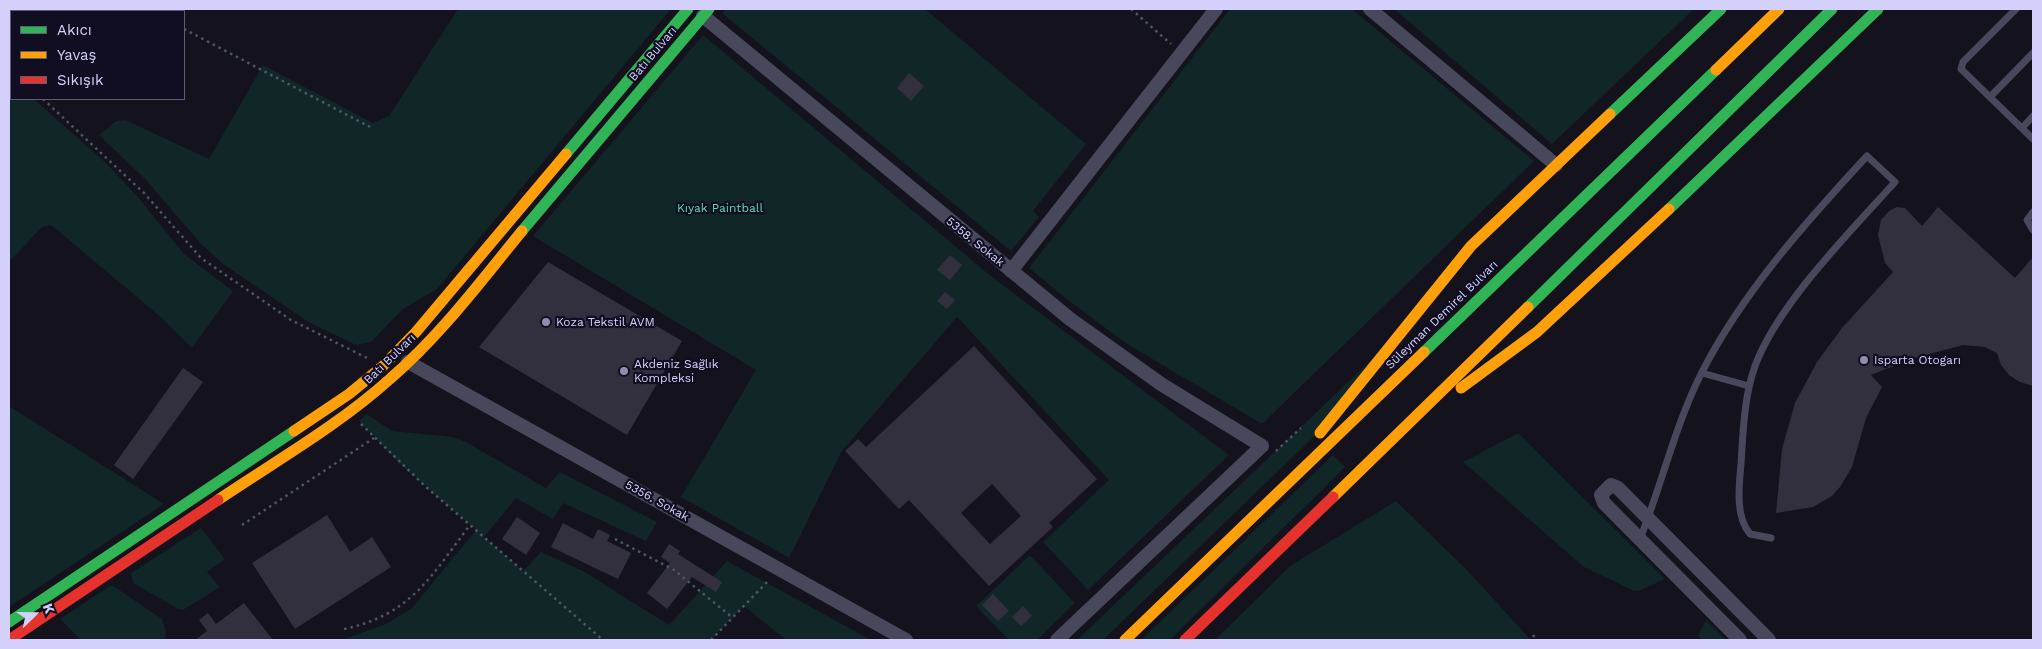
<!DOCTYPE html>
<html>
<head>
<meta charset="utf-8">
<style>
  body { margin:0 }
  #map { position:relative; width:2042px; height:649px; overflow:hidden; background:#14121c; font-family:"Work Sans",sans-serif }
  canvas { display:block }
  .frame { position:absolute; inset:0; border:10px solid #d3d0fc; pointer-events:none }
  .legend { position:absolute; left:10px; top:10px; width:175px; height:90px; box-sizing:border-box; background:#100e20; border:1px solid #5e5c78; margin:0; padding:6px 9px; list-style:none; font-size:15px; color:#d3d0fc }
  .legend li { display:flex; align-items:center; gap:10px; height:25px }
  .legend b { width:25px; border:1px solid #5e5c78 }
  .north { position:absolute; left:10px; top:589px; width:50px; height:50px; -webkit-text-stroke:4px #100e20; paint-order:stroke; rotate:68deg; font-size:14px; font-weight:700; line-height:20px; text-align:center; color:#d3d0fc }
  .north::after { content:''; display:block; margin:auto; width:18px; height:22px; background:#d3d0fc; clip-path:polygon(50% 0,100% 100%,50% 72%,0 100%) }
</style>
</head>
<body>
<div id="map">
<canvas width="2042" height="649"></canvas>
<div class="frame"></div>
<ul class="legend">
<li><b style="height:6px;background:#30b455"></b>Akıcı</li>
<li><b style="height:6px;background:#ff9f0a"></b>Yavaş</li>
<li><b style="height:6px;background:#e5322d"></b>Sıkışık</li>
</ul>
<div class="north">K</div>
</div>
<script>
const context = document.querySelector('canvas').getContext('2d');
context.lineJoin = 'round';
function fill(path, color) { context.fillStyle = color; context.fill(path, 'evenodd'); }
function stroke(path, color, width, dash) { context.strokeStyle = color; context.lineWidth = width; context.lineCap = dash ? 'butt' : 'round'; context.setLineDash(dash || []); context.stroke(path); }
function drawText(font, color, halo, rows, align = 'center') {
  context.font = font + ' "Work Sans",sans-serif'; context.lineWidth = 4.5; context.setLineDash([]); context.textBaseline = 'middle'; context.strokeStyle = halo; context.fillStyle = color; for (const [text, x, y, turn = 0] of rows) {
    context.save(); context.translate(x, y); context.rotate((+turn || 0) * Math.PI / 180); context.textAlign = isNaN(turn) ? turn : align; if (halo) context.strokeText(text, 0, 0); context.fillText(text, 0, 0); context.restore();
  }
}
fill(new Path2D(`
  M458,9H671L437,289L403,309L371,342L356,345L310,323L223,264L201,244L146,180L99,135L116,121L125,120L209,159L263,65L373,123L389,116Z
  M726,9H925L1086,144L1033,211L1039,217L1011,251L722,13Z
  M1230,9H1352L1534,161L1262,424L1127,344L1064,297L1029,268Z
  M1394,9H1694L1552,144Z
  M703,35L992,277L1229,455L1088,590L1043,542L1109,480L957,317L842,451L789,558L681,497L756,370L533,236Z
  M11,96V99H34L107,164L137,196L184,254L233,291L192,348L156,313L51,225L42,227L9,262V99Z
  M1406,327L1326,425L1103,640H1077Z
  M9,406L164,504L9,607Z
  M367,414L392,431L453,437L466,442L546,488L560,472L657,522L646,541L563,503L553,519L516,498L484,537L523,571L541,552L583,571L669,625L727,561L871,640H786L744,606L711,640H342L386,624L412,608L476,530L399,463L359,421Z
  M1518,433L1665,579L1641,590L1634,591L1584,567L1463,462Z
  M1333,455L1345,467L1170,640H1141Z
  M1396,501L1467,570L1531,640H1215L1290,566Z
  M201,528L225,559L207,572L220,587L183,610L178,609L133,583L131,573Z
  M1030,555L1075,603L1037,640H1009L976,606Z
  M110,586L115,587L162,619L166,632L165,640H81L60,619Z
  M1706,620L1726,640H1703L1698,636Z`), '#112626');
fill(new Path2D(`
  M909,73L924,86L911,101L897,88Z
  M1897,207L1905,208L1922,226L1938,207L2015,278L2033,257V386L2020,382L2009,375L2001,365L1997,353L1985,347L1963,345L1914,358L1871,375L1882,387L1866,418L1852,467L1840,487L1832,496L1813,507L1776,513L1782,449L1795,403L1817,362L1842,328L1893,272L1885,263L1878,235L1881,220L1889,211Z
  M950,255L962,265L950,280L937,270Z
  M548,262L682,341L627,435L479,347Z
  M945,292L955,300L947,309L937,301Z
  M974,346L1097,479L1049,523L1053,527L989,586L909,500L899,509L845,451L858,439L866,447ZM992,484L1021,516L990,544L961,513Z
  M183,368L203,382L133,479L114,465Z
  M327,515L350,552L372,537L391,567L295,629L252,563Z
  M517,517L540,533L526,555L502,539Z
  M563,523L593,539L598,529L610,535L607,541L631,553L618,579L551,547Z
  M669,544L680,551L678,554L722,582L716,592L692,577L667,609L647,593L670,563L661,557Z
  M993,594L1009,611L998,621L982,605Z
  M244,603L273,640H195L207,631L199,620L208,613L216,624Z
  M1023,606L1032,616L1021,626L1012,617Z`), '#32303e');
stroke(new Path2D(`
  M146,9L151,11
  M1131,9L1171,44
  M68,11L70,9
  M184,29L370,127
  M9,63L11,66
  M43,99L144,193L201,258L291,320L367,358
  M361,424L426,487L603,640
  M1276,451L1301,428
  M242,525L374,438
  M615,539L674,570L733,618
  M344,629C411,615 431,576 470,525
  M1533,635L1537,640
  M711,640L769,580`), '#4a5863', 2.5, [2.5, 4]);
stroke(new Path2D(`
  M2016,9L1963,62L1961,69L2033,139
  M1990,97L2033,53
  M2022,128L2033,116
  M2033,212L2027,220L2033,230
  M1702,373L1749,386
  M1640,539C1662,484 1675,425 1702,372C1743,292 1806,222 1867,156L1895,182C1850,232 1778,304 1755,366C1744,397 1743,432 1741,464C1739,486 1735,516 1750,534L1771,538`), '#48485c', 7);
stroke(new Path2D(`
  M1370,9L1556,165
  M703,16L1070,319L1161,384L1262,446L1057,640
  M1011,271L1216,9
  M408,362L906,640
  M1740,640L1604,503L1601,495L1611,485L1618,488L1769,640`), '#48485c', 14);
stroke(new Path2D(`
  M1610,114L1721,9
  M566,154L688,9
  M1669,209L1878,9
  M522,231L709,9
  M1528,307L1832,9
  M1424,352L1716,70
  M9,622L294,431`), '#30b455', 11);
stroke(new Path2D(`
  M1716,70L1779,9
  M1461,388L1537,332L1669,209
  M294,431L349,394L383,366L416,332L566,154
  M1320,433L1471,246L1610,114
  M1333,497L1528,307
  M218,500C276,461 339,425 391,378C440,336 481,281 522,231
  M1125,640L1424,352`), '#ff9f0a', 11);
stroke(new Path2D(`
  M9,640L218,500
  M1185,640L1333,497`), '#e5322d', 11);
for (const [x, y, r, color] of [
  [546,322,5,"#908eae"],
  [1864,360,5,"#908eae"],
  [624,371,5,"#908eae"]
]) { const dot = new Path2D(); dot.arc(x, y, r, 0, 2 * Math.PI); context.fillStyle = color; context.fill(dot); stroke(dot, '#100e20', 2); }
drawText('12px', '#d3d0fc', '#100e20', [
  ["Batı Bulvarı",653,54,-50],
  ["5358. Sokak",975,242,39],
  ["Süleyman Demirel Bulvarı",1442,315,-44],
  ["Batı Bulvarı",390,359,-44],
  ["5356. Sokak",657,501,29]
]);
drawText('12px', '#60d8b5', '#100e20', [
  ["Kıyak Paintball",720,208]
]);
drawText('12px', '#d3d0fc', '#100e20', [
  ["Koza Tekstil AVM",556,322],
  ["Isparta Otogarı",1874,360],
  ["Akdeniz Sağlık",634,364],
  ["Kompleksi",634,378]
], 'left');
</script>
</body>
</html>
